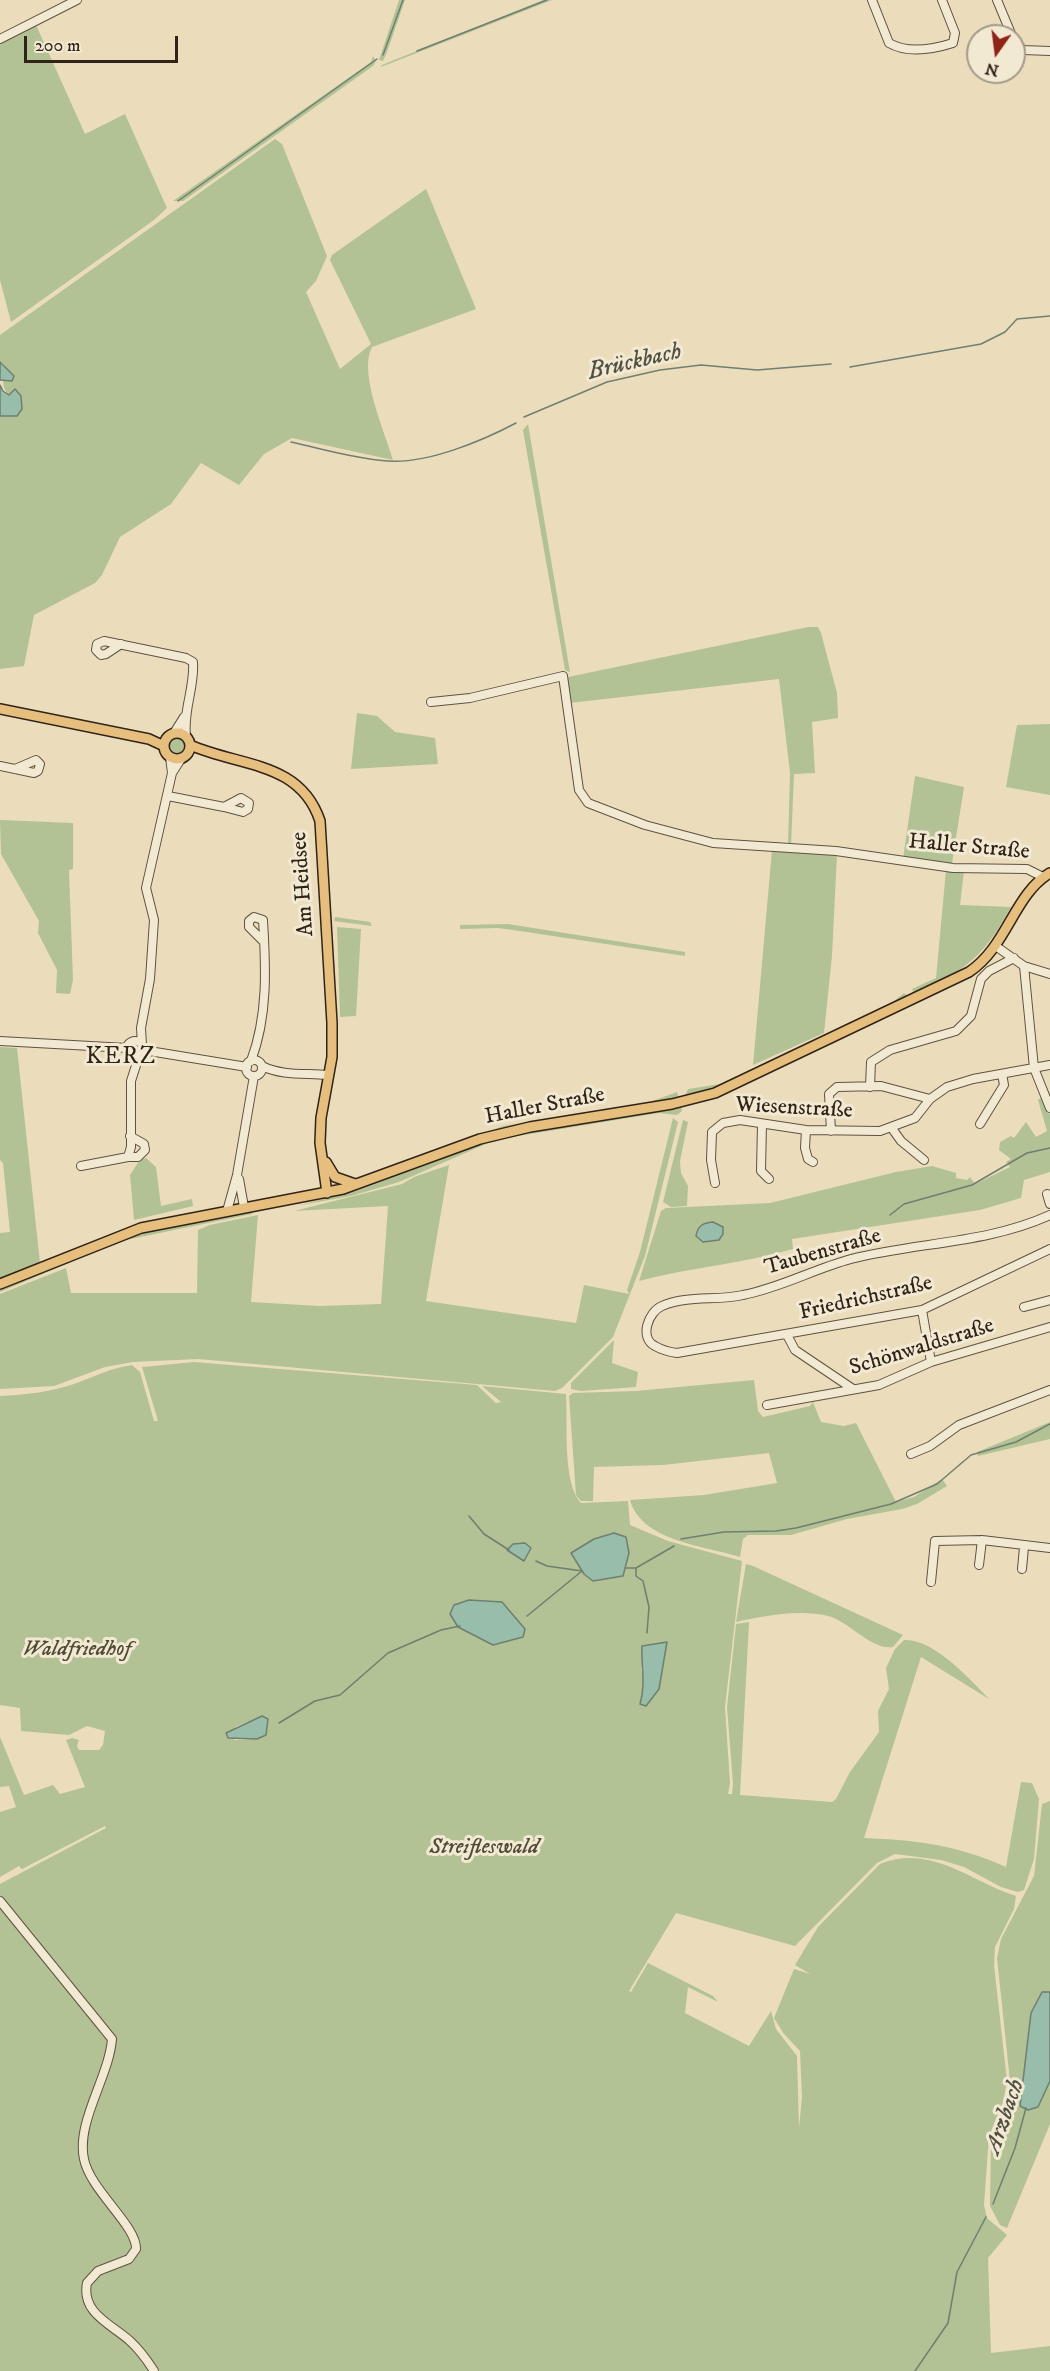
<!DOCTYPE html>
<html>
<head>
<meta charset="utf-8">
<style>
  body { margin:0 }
  #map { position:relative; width:1050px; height:2371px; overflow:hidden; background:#ebddbc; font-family:"IM FELL DW Pica",serif }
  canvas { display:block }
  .north { position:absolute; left:966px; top:24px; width:60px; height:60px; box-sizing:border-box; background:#f2e9d3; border:2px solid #a49a88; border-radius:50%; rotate:194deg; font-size:16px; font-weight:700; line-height:24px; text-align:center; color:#302317 }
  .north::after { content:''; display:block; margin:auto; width:21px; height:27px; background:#8f2418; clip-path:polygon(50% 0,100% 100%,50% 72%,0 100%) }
  .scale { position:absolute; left:24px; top:36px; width:154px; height:27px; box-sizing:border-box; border:3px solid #302317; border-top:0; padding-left:8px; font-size:18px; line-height:21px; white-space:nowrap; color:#302317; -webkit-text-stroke:4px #f2e9d3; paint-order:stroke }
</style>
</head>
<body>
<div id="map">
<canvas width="1050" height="2371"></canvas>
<div class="north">N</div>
<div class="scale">200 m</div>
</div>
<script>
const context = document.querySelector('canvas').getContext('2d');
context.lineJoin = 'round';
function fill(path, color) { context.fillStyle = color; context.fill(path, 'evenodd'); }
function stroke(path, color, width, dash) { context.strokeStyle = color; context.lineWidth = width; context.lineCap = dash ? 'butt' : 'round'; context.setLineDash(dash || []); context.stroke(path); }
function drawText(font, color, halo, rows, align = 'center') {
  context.font = font + ' "IM FELL DW Pica",serif'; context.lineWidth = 6; context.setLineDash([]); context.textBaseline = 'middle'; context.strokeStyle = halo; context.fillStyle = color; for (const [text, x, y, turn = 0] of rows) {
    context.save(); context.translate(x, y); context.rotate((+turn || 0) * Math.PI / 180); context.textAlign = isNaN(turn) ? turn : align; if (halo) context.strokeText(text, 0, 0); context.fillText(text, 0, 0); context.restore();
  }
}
fill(new Path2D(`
  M399,0H405L387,52L383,61L379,60Z
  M543,0H552L381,67L382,65Z
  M36,25L85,134L125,114L167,208L154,220L11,322L0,280V43Z
  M373,56L376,61L373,66L183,201H173L371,62Z
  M275,139L282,144L327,256L316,281L306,292L340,369L371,344L330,260L332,255L426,189L476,309L372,347C358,373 385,432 393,460L292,438L264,454L239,485L201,463L171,504L120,537L102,575L95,583L34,615L24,666L0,669V416H17L21,396L16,390L9,395C0,386 4,378 5,365L0,362V335Z
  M528,424L570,672L565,670L523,430Z
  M808,627H818L821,633L837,693L838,718L812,722L815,773L794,774L791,846H788L790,773L779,679L570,703L565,678L568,677Z
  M357,713L377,716L395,732L435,738L438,764L351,769Z
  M1050,724V795L1006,787L1017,725Z
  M169 745a9 9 0 1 1 18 0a9 9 0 1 1-18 0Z
  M915,776L964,787L952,863L947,866L903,859Z
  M0,820L73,823V869L69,870L73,980L70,994L56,993L57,970L38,933L39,921L1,854Z
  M772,850L837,854L832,956L824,1033L753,1065Z
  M946,870L964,871L960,905L1011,907C982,959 967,969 914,994L912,989L936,978Z
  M335,917L370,922L372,926L334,921Z
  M508,924L685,952V956L520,931L498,928L460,929V925Z
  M337,927L361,929L356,1016L340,1017Z
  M904,993L909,997L720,1087L689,1098L685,1096L688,1089L720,1084L888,1006Z
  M0,1047L17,1048L40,1263L0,1280V1233L10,1232L3,1163L0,1160Z
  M677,1092L679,1099L546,1121L400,1164L503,1126L650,1102Z
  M1042,1097L1050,1115V1172L1024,1180L1021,1198L980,1210L792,1239L793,1249C743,1264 690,1267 639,1281L661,1211L666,1208L770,1203L896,1172L932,1166L956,1173V1178L967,1180L970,1177L975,1184L1010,1167L1006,1162L1011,1159L999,1150L1000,1142L1011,1136L1014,1138L1026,1122L1036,1137L1047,1131L1038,1100Z
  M681,1106L682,1111L677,1115L659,1113L506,1138L488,1143L399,1182L351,1196L296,1206L356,1191L509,1134Z
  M673,1118L678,1122L645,1256L613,1337L562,1388L555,1391L198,1359L133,1362L105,1367L54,1386L0,1389V1294L66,1268L71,1293H197L198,1230L210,1225L258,1215L251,1302L319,1306L381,1304L388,1206L294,1211L402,1184L414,1177L449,1165L426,1301L576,1323L584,1285L629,1294L627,1290L640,1252Z
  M683,1120L688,1122L680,1161L681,1173L688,1186L687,1206L671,1207L663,1202Z
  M146,1158L156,1167L161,1206L192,1199L193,1206L134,1220L130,1175L139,1161Z
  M252,1211V1214L121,1241L0,1292V1288L122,1237Z
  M614,1340L612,1363L638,1372L636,1387L581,1391L571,1389V1383Z
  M194,1362L477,1385L496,1403L501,1402L482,1386L566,1394C568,1423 562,1483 581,1503L628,1501L630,1525L668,1541L742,1561L725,1707L730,1783L728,1794H732L733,1784L727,1707L736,1624L749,1622L740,1795L832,1802L836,1799L850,1772L879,1732L878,1711L889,1689L886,1668L895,1649L904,1640C933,1638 971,1680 989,1699L921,1657L864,1838C917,1840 957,1845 1006,1867L1021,1782L1032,1783L1039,1799L1034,1859L1024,1890L1018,1892L1001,1887L964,1867L941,1860L895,1854L877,1863L795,1946L676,1913L629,1991L631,1992L648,1963L713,1996L718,2002L688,1987L685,2013L749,2046L771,2011L776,2029L797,2056L799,2128L802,2097L800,2051L784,2034L774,2018L794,1969L810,1974L795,1965L818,1927L880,1864C930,1843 972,1882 1016,1896L1014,1909L995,1947L994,1965L1007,2081L1003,2102L989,2136L984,2205L987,2218L1007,2235L988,2258L991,2353L1050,2346V2371H0V1884L106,1828L105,1826L22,1869L19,1866L0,1877V1812L16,1807L9,1786L0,1787V1737L24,1795L53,1785L60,1794L85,1787L66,1740L72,1738L79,1740L77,1746L79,1750H99L103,1745L105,1731L87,1726L69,1735L21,1731L20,1708L0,1705V1396C24,1395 51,1392 74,1384C94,1377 110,1368 132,1365L140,1372L154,1421H158L142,1367ZM614,1533L623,1576L593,1581L571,1553L594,1539ZM502,1602L525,1629L523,1637L493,1645L458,1627ZM667,1642L659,1689L641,1704L645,1687L641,1668ZM262,1716L257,1739L234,1740L235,1727Z
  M754,1380L758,1411L763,1417L810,1406L813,1402L821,1422L844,1426L856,1423L896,1502L914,1497L942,1479L947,1486L917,1504L902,1509L847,1519L791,1535H748L743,1539L740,1557C705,1546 641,1541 630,1500L704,1495L777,1483L769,1453L663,1465L594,1467L593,1501H581L576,1495L569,1396L573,1393L636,1391Z
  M1050,1422V1439L978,1456L977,1452Z
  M746,1564L753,1566L903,1635L893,1647C872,1651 849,1621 828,1616C799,1609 764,1616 736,1622Z
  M1050,1801V1992H1042L1031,2013L1025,2072L1020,2094L1046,2089L1050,2081V2124L1007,2228L1000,2225L990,2206L991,2139L1005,2103L1010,2081L997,1958L1001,1939L1034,1876L1042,1804Z`), '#b2c294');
const water = new Path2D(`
  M0,362L14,376L12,381L0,380Z
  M0,385L3,391L9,395L15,389L21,396L22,409L17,416H0Z
  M713,1222L723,1227V1234L719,1240L703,1242L696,1236C698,1225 703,1223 713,1222Z
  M614,1533L626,1537L629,1553L623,1576L593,1581L584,1574L571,1553L594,1539Z
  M525,1543L531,1548L524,1561L507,1550L513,1544Z
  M469,1600L502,1602L525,1629L523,1637L493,1645L458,1627L450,1614L454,1605Z
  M667,1642L659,1689L646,1706L640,1704C646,1684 641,1666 642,1646Z
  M262,1716L268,1719L266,1735L257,1739L228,1738L226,1733Z
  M1042,1992H1050V2081L1038,2107L1028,2110L1020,2106L1031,2013Z`);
fill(water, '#99bdab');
stroke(water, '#6f7f70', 1.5);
stroke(new Path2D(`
  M417,51L547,0
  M383,55L403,0
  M178,201L377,59
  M850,367L981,344L1005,332L1017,319L1050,316
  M524,417L607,382L660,370L701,365L757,370L831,364
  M291,442C323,449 356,459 388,461C427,464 482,441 516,423
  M890,1215L904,1204L972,1185L1027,1153L1050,1148
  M469,1516L484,1534L509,1550
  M681,1539L724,1532L776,1531L796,1528L891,1504L937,1484L971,1455L1016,1442L1050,1424
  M536,1561L547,1566L582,1571
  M626,1568H636L674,1546
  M636,1569V1576L643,1581L649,1607L647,1633
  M527,1616L582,1571
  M279,1723L315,1701L340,1695L388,1653L441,1630L460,1626
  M993,2204L1015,2148L1026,2108
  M915,2371L948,2323L957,2272L986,2217`), '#6f7f70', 1.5);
const minor = new Path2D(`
  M872,0L889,43C908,54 934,49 953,43L955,33L942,0
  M997,0L1012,36
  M0,39L77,0
  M1014,41L1023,50L1050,51
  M121,644L106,654L101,655L96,650L97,644L104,641L186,658L193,662C195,687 183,709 186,736
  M431,702L470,698L563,676L579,790L588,803L645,825L713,843L836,851L953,868L1027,869L1043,877
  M174,733L184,717
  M0,766L34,773L38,771L40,764L36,760L15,769
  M172,773L181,759
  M168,796L224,807L241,798L249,803L248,809L243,812L224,807
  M997,947L1024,966L1050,974
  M1024,966L1034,1068L1050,1108
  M0,1041L127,1048
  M127 1049a8 8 0 1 1 16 0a8 8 0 1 1-16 0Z
  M142,1045L141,1028L150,979L154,920L146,888L172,773L170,757
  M143,1050L247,1067
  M246 1068a8 8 0 1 1 16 0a8 8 0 1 1-16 0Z
  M251,1061C268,1016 266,968 263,920L254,917L249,921V927L263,941
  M262,1066C282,1076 305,1073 327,1075
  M870,1087L871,1062L890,1050L956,1031L971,1016L981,979L989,971L1014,958
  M762,1124L761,1171L769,1179
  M980,1124L1004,1085L1002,1074
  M891,1127L901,1141L924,1160
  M806,1130L805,1148L808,1159L813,1162
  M831,1131L829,1094L837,1087L881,1086L930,1099
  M128,1157H138L145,1150L144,1144L130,1136
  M81,1166L128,1157L131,1147V1081L139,1056
  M239,1179L244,1207
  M715,1183L711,1160L712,1132L723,1123L740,1120L806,1130L880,1131L915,1118L930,1099L947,1087L973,1079L1050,1065
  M1047,1194L1050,1204
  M227,1211L237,1175L254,1076
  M1050,1215C986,1244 917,1242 851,1259C814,1269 780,1288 743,1295C717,1301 686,1295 662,1306C648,1312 639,1338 655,1346C662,1350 669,1352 677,1353L922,1310L1050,1249
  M1024,1307L1050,1300
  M922,1310L931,1362
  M787,1335L795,1350L853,1389
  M767,1405L879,1385L931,1362L1050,1327
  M911,1454L930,1446L959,1425L1050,1390
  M979,1565L982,1540
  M1022,1569L1024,1547
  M931,1582L935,1541L982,1540L1050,1548
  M0,1901L112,2039C109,2077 76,2122 84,2159C90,2190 137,2226 136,2249L129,2259L98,2271L87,2283C81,2313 111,2324 130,2341C140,2350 147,2360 154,2371`);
const major = new Path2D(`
  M0,709L149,739L164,746
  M164 746a13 13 0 1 1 26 0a13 13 0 1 1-26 0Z
  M190,745C240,767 300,761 320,821L332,1023V1057L321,1118L320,1143L327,1193
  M326,1162L335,1177L355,1184
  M0,1284L141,1228L343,1189L480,1139L530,1127L672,1104L715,1093L969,972C1007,947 1014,894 1050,873`);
stroke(minor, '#5f5240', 10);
stroke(major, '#302317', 12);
stroke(minor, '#f2e9d3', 8);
stroke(major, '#e6be7e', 9);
drawText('22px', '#302317', '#f2e9d3', [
  ["Haller Straße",969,848,5],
  ["Am Heidsee",304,884,-94],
  ["Haller Straße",545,1107,-11],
  ["Wiesenstraße",794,1109,3],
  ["Taubenstraße",823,1253,-16],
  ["Friedrichstraße",866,1299,-13],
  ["Schönwaldstraße",922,1348,-17]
]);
drawText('italic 22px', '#504b36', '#f2e9d3', [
  ["Waldfriedhof",77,1650],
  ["Streifleswald",484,1848]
]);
drawText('italic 24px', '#505143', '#f2e9d3', [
  ["Brückbach",635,363,-13],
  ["Arzbach",1006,2117,-71]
]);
context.letterSpacing = '1.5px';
drawText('24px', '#302317', '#f2e9d3', [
  ["KERZ",121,1058]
]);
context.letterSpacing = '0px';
</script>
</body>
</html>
